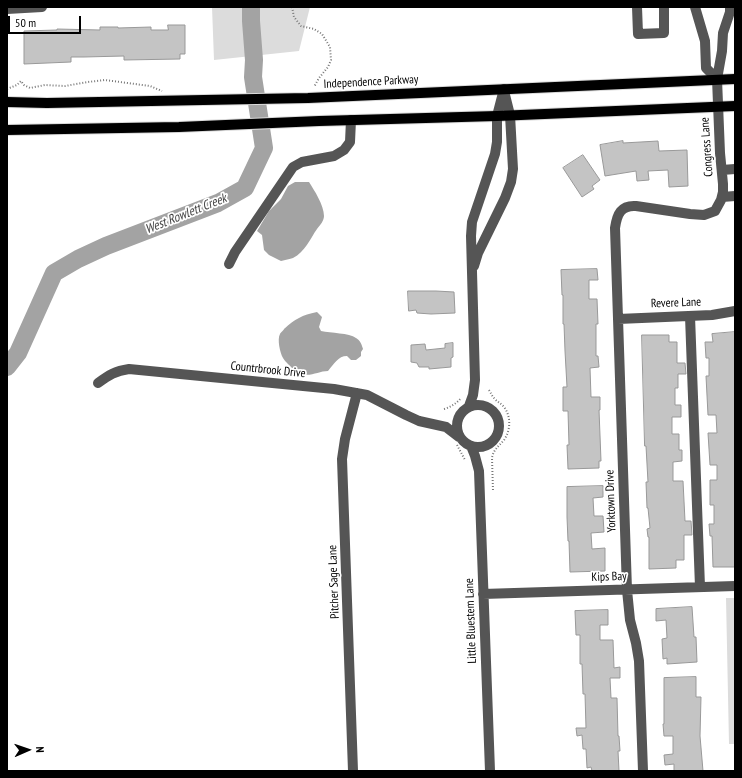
<!DOCTYPE html>
<html>
<head>
<meta charset="utf-8">
<style>
  body { margin:0 }
  #map { position:relative; width:742px; height:778px; overflow:hidden; background:#fff; font-family:"PT Sans Narrow",sans-serif }
  canvas { display:block }
  .frame { position:absolute; inset:0; border:8px solid #000; pointer-events:none }
  .north { position:absolute; left:8px; top:730px; width:40px; height:40px; -webkit-text-stroke:3px #fff; paint-order:stroke; rotate:88deg; font-size:11px; font-weight:700; line-height:16px; text-align:center; color:#000 }
  .north::after { content:''; display:block; margin:auto; width:14px; height:18px; background:#000; clip-path:polygon(50% 0,100% 100%,50% 72%,0 100%) }
  .scale { position:absolute; left:8px; top:16px; width:73px; height:18px; box-sizing:border-box; border:2px solid #000; border-top:0; padding-left:5px; font-size:12px; line-height:14px; white-space:nowrap; color:#000; -webkit-text-stroke:3px #fff; paint-order:stroke }
</style>
</head>
<body>
<div id="map">
<canvas width="742" height="778"></canvas>
<div class="frame"></div>
<div class="north">N</div>
<div class="scale">50 m</div>
</div>
<script>
const context = document.querySelector('canvas').getContext('2d');
context.lineJoin = 'round';
function fill(path, color) { context.fillStyle = color; context.fill(path, 'evenodd'); }
function stroke(path, color, width, dash) { context.strokeStyle = color; context.lineWidth = width; context.lineCap = dash ? 'butt' : 'round'; context.setLineDash(dash || []); context.stroke(path); }
function drawText(font, color, halo, rows, align = 'center') {
  context.font = font + ' "PT Sans Narrow",sans-serif'; context.lineWidth = 3.5; context.setLineDash([]); context.textBaseline = 'middle'; context.strokeStyle = halo; context.fillStyle = color; for (const [text, x, y, turn = 0] of rows) {
    context.save(); context.translate(x, y); context.rotate((+turn || 0) * Math.PI / 180); context.textAlign = isNaN(turn) ? turn : align; if (halo) context.strokeText(text, 0, 0); context.fillText(text, 0, 0); context.restore();
  }
}
fill(new Path2D(`
  M212,7H310L299,51L214,60Z
  M726,598H735V744H729Z`), '#dcdcdc');
fill(new Path2D(`
  M295,182H309C314,190 324,205 324,216C324,221 320,225 317,229C310,239 305,252 293,258C290,259 285,260 281,261L269,255L264,250L262,235L257,231L269,211L281,199L288,186Z
  M317,312L322,317L319,327L321,331C331,333 349,333 356,338C360,340 362,345 363,349L361,352V356L356,360H351L347,356C338,356 334,364 328,371C319,371 311,377 301,374C297,373 285,362 283,358C280,353 277,339 280,334C280,333 284,330 284,329C295,319 302,315 317,312Z`), '#a3a3a3');
stroke(new Path2D(`
  M7,367L18,353L54,273L78,259L106,246L218,203L245,188L264,148L253,77L254,60L251,21V7`), '#a3a3a3', 18);
const building = new Path2D(`
  M168,25H185V54H180V59L124,60V56L84,57H71V62L24,64V31L57,30V29L100,30V27H118V28L151,27V30H168Z
  M623,141V143L658,141L659,151L687,150L688,186L669,187L668,170L648,171L649,180L637,181L636,171L605,176L600,145Z
  M583,155L600,180L592,186L594,189L582,197L563,168Z
  M597,269L598,280H589V299H597L598,324H596V356H598L599,367L590,368L591,397H600V410H599L601,461H599V468L568,469L567,445H569L568,411H563V387H567L565,351L564,324H563V295H562L561,270Z
  M408,291H436L454,292L455,313L431,314L417,313L416,310L409,311Z
  M735,332V567H713L712,536H710L709,524H714V505H710V480H717V465H710L708,433H717L716,415H708L706,376H709V358H706L705,342H713L712,334Z
  M642,335H669V342H677V363H685L686,374H678V388H675V405H681V417H672V434H679V450H682V461L673,462V481H683L685,521H691L692,535H684V560H676V568L649,569V537H648L647,529L650,528L648,508H647L646,482H648L646,446H645Z
  M453,343V357L451,358V367L429,369V367H419L417,363L411,362V345L425,344L426,350L445,348V344Z
  M603,486V497L593,498L594,516H603L604,532L591,533L592,549L605,548V571L570,572L569,541H568L567,517V487Z
  M692,607L694,637H696L697,662L667,664V658L663,659L662,639L667,638L666,620L656,621V609Z
  M608,610V625H600V640H613L614,668L620,667V678H610L611,698H617L618,736H619L620,751H618L619,771H592L591,767L587,768L586,749H583L582,735L577,736L576,728H586L585,694H583L582,664H580V635H576L575,611Z
  M696,677V697H701L700,736L703,771H674V764L665,765L664,755L673,754V736H664L663,724H664V678Z`);
fill(building, '#c4c4c4');
stroke(building, '#999', 1);
const major = new Path2D(`
  M7,102L47,103L308,98L735,79
  M7,130L179,127L319,121L497,116L735,106`);
stroke(major, '#dbdbdb', 12);
stroke(new Path2D(`
  M292,7L294,17L301,26L314,29L322,34L330,47L331,60L328,67L319,78L314,87
  M7,89L17,85L21,81L24,85L30,88L45,85L65,86L88,82L105,80L150,86L162,91
  M489,390C491,393 492,396 494,398C497,402 501,403 504,407C511,416 511,430 504,440C499,446 493,450 492,458L493,491
  M444,409C451,407 457,403 461,398
  M457,445L465,460`), '#777', 2, [1, 2]);
stroke(new Path2D(`
  M637,7L638,34L664,33V7
  M695,7L705,41L706,68L717,79
  M7,9L42,7
  M722,170L735,169
  M722,197L735,196
  M229,264L235,252L293,167L302,162L334,156L344,150L350,142L351,120
  M474,266L478,253L505,198L511,182L513,169L510,115L504,91
  M690,316L700,587
  M618,319L712,315L735,311
  M98,383C109,375 115,371 129,369L334,389L367,395L406,415L419,421L446,427L459,437
  M457 426a21 21 0 1 1 42 0a21 21 0 1 1-42 0Z
  M469,406L473,395L475,380L471,236L472,222L495,154L497,142V116L504,89
  M471,446L475,456L479,471L490,771
  M483,594L735,586
  M353,771L342,459L345,439L357,393
  M643,771L639,661L636,643L630,620L627,590L615,228C617,214 621,205 636,206L690,214L704,215L715,211L721,200L723,192V184L720,153L717,79L722,51L723,33L730,12V7`), '#555', 10);
stroke(major, '#000', 10);
drawText('12px', '#000', '#fff', [
  ["Independence Parkway",371,82,-3],
  ["Congress Lane",707,147,-94],
  ["Revere Lane",676,303,-2],
  ["Countrbrook Drive",268,370,6],
  ["Yorktown Drive",611,501,-92],
  ["Kips Bay",609,577,-2],
  ["Pitcher Sage Lane",334,582,-92],
  ["Little Bluestem Lane",471,621,-92]
]);
drawText('italic 13px', '#444', '#fff', [
  ["West Rowlett Creek",186,214,-22]
]);
</script>
</body>
</html>
